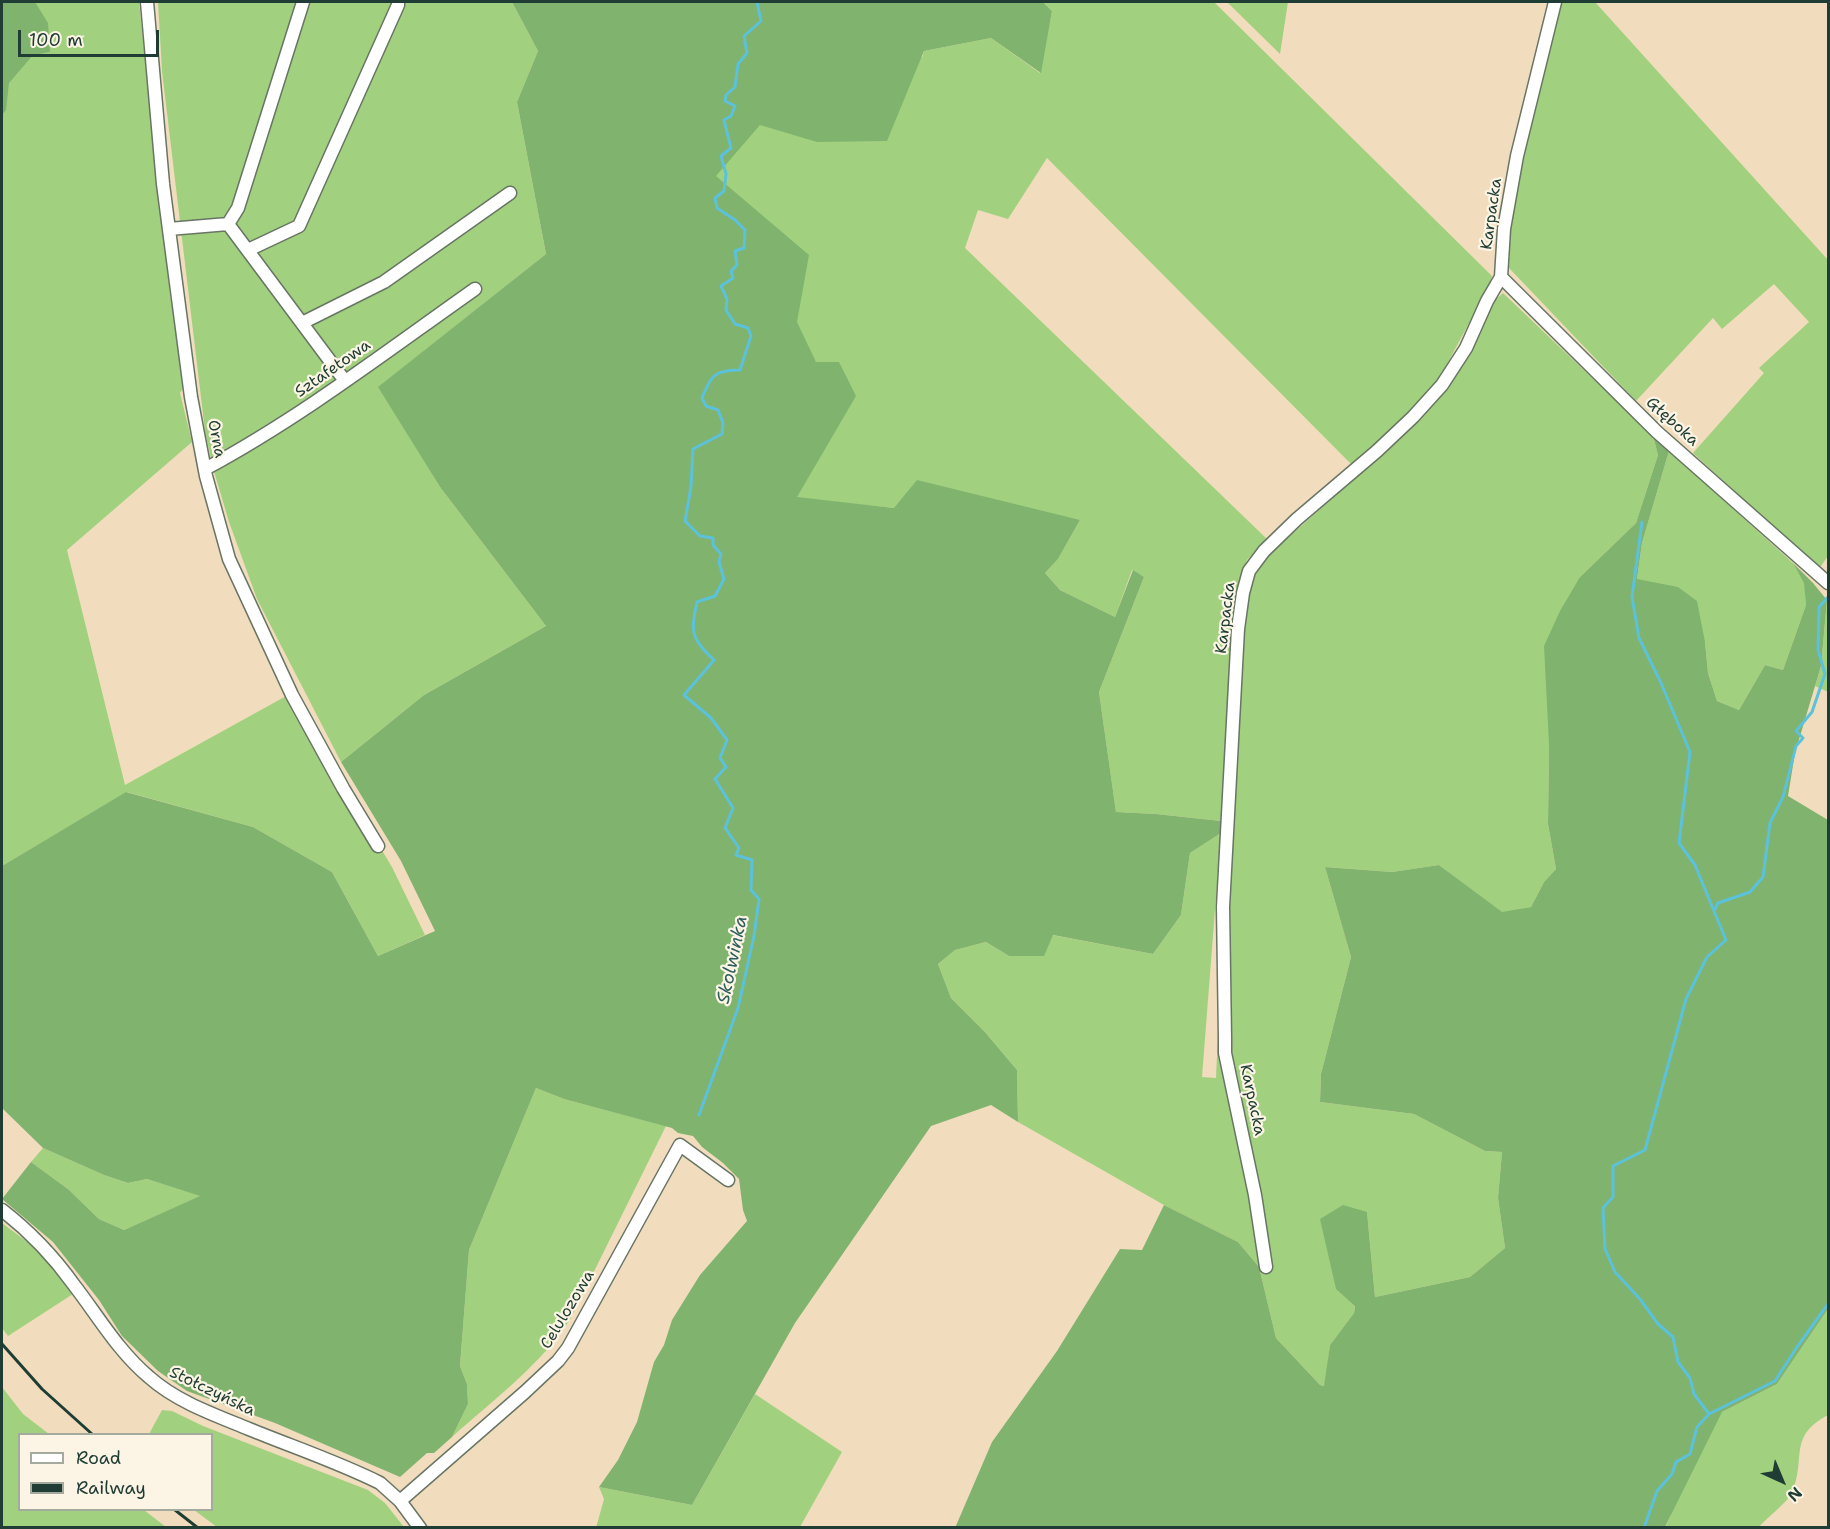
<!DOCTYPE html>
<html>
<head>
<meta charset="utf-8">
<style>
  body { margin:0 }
  #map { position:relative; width:1830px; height:1529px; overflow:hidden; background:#f1ddbd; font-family:"Shantell Sans",sans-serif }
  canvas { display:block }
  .frame { position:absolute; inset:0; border:3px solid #1f3d34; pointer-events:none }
  .legend { position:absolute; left:18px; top:1433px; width:195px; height:78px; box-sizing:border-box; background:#fcf5e5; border:2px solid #a4ab9e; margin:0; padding:8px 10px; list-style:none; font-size:18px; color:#1f3d34 }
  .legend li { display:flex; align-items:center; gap:12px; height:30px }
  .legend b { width:30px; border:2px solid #a4ab9e }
  .north { position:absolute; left:1752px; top:1451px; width:60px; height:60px; -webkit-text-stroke:4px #fcf5e5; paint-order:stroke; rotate:136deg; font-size:16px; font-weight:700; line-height:24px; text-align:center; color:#1f3d34 }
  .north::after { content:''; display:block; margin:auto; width:21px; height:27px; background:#1f3d34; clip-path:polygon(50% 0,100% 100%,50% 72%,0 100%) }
  .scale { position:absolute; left:18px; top:30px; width:141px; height:27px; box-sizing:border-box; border:3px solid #1f3d34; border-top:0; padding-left:8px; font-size:18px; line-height:21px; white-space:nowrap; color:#1f3d34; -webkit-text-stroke:4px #fcf5e5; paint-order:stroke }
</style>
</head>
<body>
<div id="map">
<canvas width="1830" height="1529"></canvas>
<div class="frame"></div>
<ul class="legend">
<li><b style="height:8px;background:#fff"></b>Road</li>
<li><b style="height:8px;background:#1f3d34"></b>Railway</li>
</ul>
<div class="north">N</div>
<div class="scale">100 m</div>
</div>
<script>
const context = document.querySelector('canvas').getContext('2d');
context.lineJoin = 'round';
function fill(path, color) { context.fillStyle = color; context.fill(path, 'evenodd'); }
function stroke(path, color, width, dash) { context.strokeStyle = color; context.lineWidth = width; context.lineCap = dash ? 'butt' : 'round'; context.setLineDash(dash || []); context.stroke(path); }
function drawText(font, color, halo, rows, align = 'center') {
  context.font = font + ' "Shantell Sans",sans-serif'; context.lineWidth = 4.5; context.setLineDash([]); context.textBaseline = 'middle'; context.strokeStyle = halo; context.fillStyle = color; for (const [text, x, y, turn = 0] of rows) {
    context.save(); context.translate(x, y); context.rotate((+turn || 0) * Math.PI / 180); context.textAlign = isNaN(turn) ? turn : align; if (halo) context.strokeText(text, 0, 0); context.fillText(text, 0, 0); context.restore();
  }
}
fill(new Path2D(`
  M2,2H139L170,295L186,384L180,393L192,442L67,550L125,785L288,695L392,867L425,935L378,956L332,872L253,827L127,792L2,866Z
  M158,2H512L538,51L517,102L546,254L379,387L440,487L546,626L424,695L341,762L257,599L229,522L213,468L205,431L162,71Z
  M904,2L922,58L924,51L991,38L1040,73L1052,11L1043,2H1214L1492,276L1489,286L1440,377L1409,412L1352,465L1047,158L1008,219L978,210L965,248L1267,539L1247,560L1238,588L1221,821L1156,814L1116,812L1099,692L1144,577L1132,570L1115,617L1060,590L1045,573L1058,559L1080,520L894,508L825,501L812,871L678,1133L556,254Z
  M1227,2H1288L1280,54Z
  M1560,2H1595L1828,260V556L1819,569L1693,453L1764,373L1759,368L1809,322L1774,284L1722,329L1713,318L1636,401L1509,268L1511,220L1530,123Z
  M1503,293L1653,436L1658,455L1636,523L1580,577L1549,744L1548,824L1556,869L1544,882L1531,907L1502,913L1439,865L1392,872L1325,867L1351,957L1321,1074L1320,1102L1414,1114L1485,1151L1502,1152L1498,1198L1505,1248L1470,1277L1375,1297L1367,1212L1354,1313L1330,1345L1325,1386L1320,1385L1276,1338L1259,1267L1238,1242L1164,1205L1018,1122L1017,1070L984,1031L951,998L938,964L955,950L986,942L1009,956L1052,935L1153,954L1181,915L1190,853L1221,833L1202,1077L1216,1078L1220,987L1247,599L1255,573L1272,552L1418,422L1464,358L1492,303Z
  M1669,451L1793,563L1805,583L1806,605L1783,670L1765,665L1739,710L1717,701L1708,673L1705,642L1637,579L1642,543Z
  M1827,600L1828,601V692L1815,686L1821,666Z
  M536,1088L564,1099L666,1126L571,1318C541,1365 493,1400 452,1437L468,1404L467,1384L460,1366L469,1250Z
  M43,1148L104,1175L128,1183L147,1179L201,1196L124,1230L99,1219L68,1189L31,1162Z
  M2,1223L38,1250L73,1294L8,1336L2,1328Z
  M1828,1309V1415C1788,1436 1806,1457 1793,1490C1789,1502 1767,1517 1759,1527L1665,1528L1671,1515L1683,1459L1722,1412L1777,1384Z
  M2,1387L23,1414L49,1434H20V1510H144L166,1527H2Z
  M755,1394L842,1452L800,1527L596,1528L604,1499L599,1487L692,1505Z
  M162,1410L172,1411L203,1426L368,1490L385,1503L404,1527H217L194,1510H212V1434H149Z`), '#a1d17f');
fill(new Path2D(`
  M2,2H35L48,23L50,52L33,55L9,83L6,110L2,115Z
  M512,2H1043L1052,11L1041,73L991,38L924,51L887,141L817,142L760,125L716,176L809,255L797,322L816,362H839L856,396L797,497L894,508L917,480L1080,520L1058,559L1045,573L1060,590L1115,617L1133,570L1144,577L1099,692L1116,812L1156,814L1221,821V833L1190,853L1181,915L1153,954L1053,935L1044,956H1009L986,942L955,950L938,964L951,998L984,1031L1017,1070L1018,1122L991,1105L931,1126L795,1323L692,1505L599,1487L618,1460L637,1422L654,1362L664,1345L672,1320L700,1275L747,1221L743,1210L739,1179L723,1163L702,1147L693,1136L678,1133L672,1128L564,1099L536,1088L469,1250L460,1366L467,1384L468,1404L452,1437L434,1453H427L400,1477L275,1423L187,1391L158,1371L122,1336L99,1300L53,1242L2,1199L31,1162L68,1189L99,1219L124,1230L200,1196L147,1179L128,1183L104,1175L43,1148L2,1108V866L126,792L253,827L332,872L378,956L435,931L401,861L341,762L424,695L546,626L440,487L378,387L546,254L517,102L538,51Z
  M1653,436L1669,451L1642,543L1637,579L1678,587L1697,601L1705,642L1708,673L1717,701L1739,710L1765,665L1783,670L1806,605L1804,583L1793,563L1813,583L1827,600L1821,666L1795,753L1788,796L1828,820V1309L1777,1384L1722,1412L1665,1527L955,1528L992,1442L1057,1351L1120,1249L1142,1250L1164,1205L1238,1242L1259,1267L1276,1338L1320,1385L1324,1386L1330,1345L1354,1313L1355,1306L1336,1289L1320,1219L1343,1205L1367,1212L1375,1297L1470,1277L1505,1248L1498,1198L1502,1152L1485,1151L1414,1114L1320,1102L1321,1074L1351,957L1325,867L1392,872L1439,865L1502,912L1531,907L1544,882L1556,869L1548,824L1549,744L1544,646L1560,611L1580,577L1636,523L1658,455Z`), '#80b36e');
stroke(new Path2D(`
  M1642,522L1632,597L1639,638L1661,683L1690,752L1679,843L1695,865L1726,940L1707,957L1686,999L1645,1150L1613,1166V1197L1603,1208L1605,1249L1615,1272L1640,1299L1658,1324L1673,1337L1678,1362L1690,1378L1694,1394L1709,1414
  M1715,909L1718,903L1750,892L1763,877L1770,823L1783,797L1796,746L1803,738L1796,731L1812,712L1825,674L1818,650L1819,607L1828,597
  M699,1115L738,1008L754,936L759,899L751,890L752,860L736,855L739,848L725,828L733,808L715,779L726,767L720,758L727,740L711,718L684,695L714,660C690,638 691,631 697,602L715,596L724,579L719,562L721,554L713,545V538L700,536L685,521L691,487L693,449L722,434L723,423L718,410L706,406L702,398C711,375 715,370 740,370L751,336L748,328L735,324L726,310L727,299L721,286L733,278L731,271L737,265L735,251L744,248L745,230L735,220L717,208L715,198L724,191L726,174L721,156L731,148L724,120L731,116L735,106L725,101L726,95L735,87L738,64L747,53L744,36L761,21L757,2
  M1644,1528L1657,1491L1672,1474L1676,1462L1690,1454L1697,1427L1709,1414L1775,1381L1797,1347L1828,1304`), '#5cc1da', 3);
const minor = new Path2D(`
  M147,2L163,184L191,397L206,476L229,559L292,695L343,788L378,846
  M228,224L238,208L303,2
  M169,229L228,224L345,381
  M248,250L299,226L398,5V2
  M1501,277L1657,432L1828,583
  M302,323L384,282L510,193
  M205,469C300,418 387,351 475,289
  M2,1210C29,1231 54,1257 74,1285C98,1316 118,1351 149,1377C177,1402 215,1415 249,1429C293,1447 338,1462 380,1483L400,1501L420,1528
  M1266,1267L1255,1195L1225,1053V1039L1223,907L1238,629L1243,593L1249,571L1264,551L1297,519L1377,451L1413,417L1442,385L1466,348L1487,301L1501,277L1504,229L1517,156L1555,2
  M400,1501L525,1392L558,1361L568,1348L680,1145L728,1180`);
stroke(minor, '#687564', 15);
stroke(minor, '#fff', 12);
stroke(new Path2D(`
  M2,1344L42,1389L92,1434
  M175,1510L198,1528`), '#1f3d34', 3);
drawText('16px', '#1f3d34', '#fcf5e5', [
  ["Karpacka",1492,214,-82],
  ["Sztafetowa",333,369,-35],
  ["Głęboka",1672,422,42],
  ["Orna",216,439,79],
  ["Karpacka",1226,618,-83],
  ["Karpacka",1252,1100,78],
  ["Celulozowa",568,1310,-59],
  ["Stołczyńska",212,1392,26]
]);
drawText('italic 18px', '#2e5e5e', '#fcf5e5', [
  ["Skolwinka",733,960,-78]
]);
</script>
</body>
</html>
